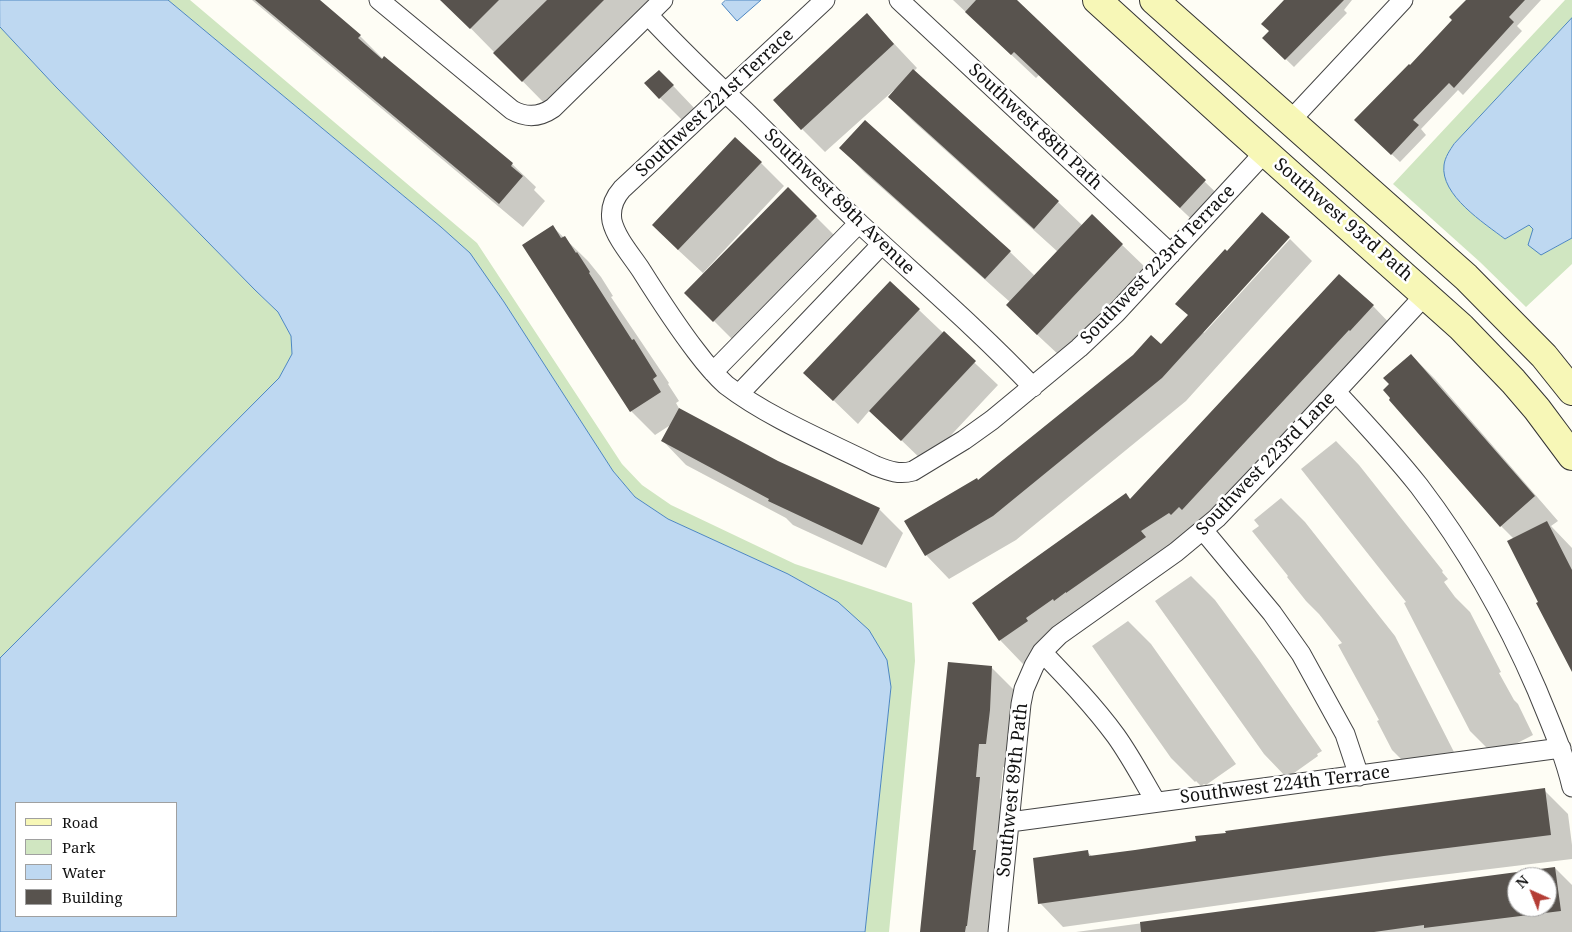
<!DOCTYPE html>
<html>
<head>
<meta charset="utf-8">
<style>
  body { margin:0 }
  #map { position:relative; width:1572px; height:932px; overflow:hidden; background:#fefdf5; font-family:"Noto Serif",serif }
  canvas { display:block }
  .legend { position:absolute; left:15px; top:802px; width:162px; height:115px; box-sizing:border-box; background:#fff; border:1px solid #a0a0a0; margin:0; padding:6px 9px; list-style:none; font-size:15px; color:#111 }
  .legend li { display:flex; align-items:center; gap:10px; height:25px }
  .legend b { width:25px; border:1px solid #a0a0a0 }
  .north { position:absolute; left:1507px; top:867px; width:50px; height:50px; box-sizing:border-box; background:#fff; border:1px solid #a0a0a0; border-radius:50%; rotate:316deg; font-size:14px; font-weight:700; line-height:20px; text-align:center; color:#111 }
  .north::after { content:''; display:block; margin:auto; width:18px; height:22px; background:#b43d35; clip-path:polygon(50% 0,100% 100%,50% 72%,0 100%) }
</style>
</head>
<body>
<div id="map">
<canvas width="1572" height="932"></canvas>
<ul class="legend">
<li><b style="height:6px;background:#f7f7b7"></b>Road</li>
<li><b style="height:14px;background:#d0e6c1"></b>Park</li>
<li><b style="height:14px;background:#bed8f1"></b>Water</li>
<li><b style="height:14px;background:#58534e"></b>Building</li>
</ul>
<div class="north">N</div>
</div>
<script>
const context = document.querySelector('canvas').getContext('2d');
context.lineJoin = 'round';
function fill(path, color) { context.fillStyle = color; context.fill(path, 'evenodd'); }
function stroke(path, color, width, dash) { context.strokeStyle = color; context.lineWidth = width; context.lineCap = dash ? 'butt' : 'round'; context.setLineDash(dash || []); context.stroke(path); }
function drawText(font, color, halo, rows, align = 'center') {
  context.font = font + ' "Noto Serif",serif'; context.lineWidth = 5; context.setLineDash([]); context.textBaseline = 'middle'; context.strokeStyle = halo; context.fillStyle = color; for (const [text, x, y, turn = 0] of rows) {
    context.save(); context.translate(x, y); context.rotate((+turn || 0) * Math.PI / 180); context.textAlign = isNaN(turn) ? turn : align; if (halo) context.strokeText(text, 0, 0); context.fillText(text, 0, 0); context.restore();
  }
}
fill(new Path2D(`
  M168,0H190L477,243L622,464L642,485L671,505L795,564L912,603L915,661L889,932H865L891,687L838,602L788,574L668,519L635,497L613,471L504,302L469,253L441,227Z
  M1565,0H1572V18L1454,144C1450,150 1445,157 1444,165C1441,195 1484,223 1505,239L1529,225L1533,229L1549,251L1572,238V264L1526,307L1480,262L1393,184Z
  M0,27L56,87L255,290L278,312L291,336L292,354L279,378L0,658Z`), '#d0e6c1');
const water = new Path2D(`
  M0,0H168L441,227L470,253L504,302L613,471L635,497L668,519L788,574L838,602L869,630L887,660L891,687L865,932H0V658L279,378L292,354L291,336L278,312L255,290L56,87L0,27ZM176,803V916H16V803Z
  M726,0H761L737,21L722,4Z
  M1572,18V238L1541,255L1528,245L1533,229L1529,225L1505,239C1484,223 1440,195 1444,165C1445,157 1450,150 1454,144Z`);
fill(water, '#bed8f1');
stroke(water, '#4c86c1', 1);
fill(new Path2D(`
  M252,0H317L360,36L383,59L512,164L536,187L534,190L545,201L523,227Z
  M443,0H652L546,105Z
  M953,0H1015L1229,205L1204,231L1039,75L1036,78Z
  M1286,0H1352L1344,10L1347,13L1294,67L1264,38L1270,31Z
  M1467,0H1541L1517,26L1522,31L1463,95L1458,90L1421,129L1426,135L1400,162L1364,128L1410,67L1454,20Z
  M867,15L917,68L914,71L1058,202L1083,226L1092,216L1146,268L1061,357L1031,329L1010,302L864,172L841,148L1010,252L1035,276L1058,252L913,121L889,97L895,91L894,90L825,152L802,129Z
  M659,71L696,110L684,122L646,84Z
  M761,163L784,186L703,273L677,249Z
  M788,189L840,241L738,345L686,293Z
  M553,227L588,261L601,277L613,296L611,297L669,383L668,384L679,401L676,403L680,410L778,462L879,509L903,533L886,568L793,525L786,518L686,465L663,441L672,424L655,435L631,411L524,245Z
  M1290,239L1312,261L1186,401L1016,540L949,579L926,555L979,482L1161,346L1189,316L1225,251L1202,331L1204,333Z
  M1373,306L1396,330L1207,533L1023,664L1000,640L1126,495L1131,500Z
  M919,310L998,385L925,463L870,410L858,424L829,396Z
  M1411,355L1435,379L1558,521L1551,526L1572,548V668L1539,603L1514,539L1501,526Z
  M1336,441L1359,465L1443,571L1442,572L1448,579L1444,582L1455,597L1470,612L1501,672L1499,673L1514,700L1518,704L1533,735L1494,755L1470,731L1404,603L1406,602L1301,469Z
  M1281,498L1305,522L1395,636L1455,754L1416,774L1392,750L1377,721L1379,720L1338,645L1342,643L1319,614L1306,601L1287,577L1288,576L1252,531L1259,526L1254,520Z
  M1191,576L1215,600L1259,660L1322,751L1317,754L1318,756L1287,778L1264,754L1155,601Z
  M1128,621L1151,644L1236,764L1206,785L1204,784L1201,786L1196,781L1195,782L1171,758L1092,646Z
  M991,667L1015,691L1009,768L1003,767L1000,798L1004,802L992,932H921Z
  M1544,790L1568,814L1572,845V859L1408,879L1063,927L1040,903L1087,852L1093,857Z
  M1555,868L1572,885V932H1076ZM1517,877H1547V907H1517Z`), '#0003');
fill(new Path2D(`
  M255,0H320L361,35L358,38L382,59L384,56L513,163L511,166L523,176L499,204Z
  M440,0H499L470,29Z
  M547,0H604L522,82L493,53Z
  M976,0H1017L1206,180L1180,208L1014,52L1011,55L965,12Z
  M1284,0H1344L1285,60L1262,38L1269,31L1261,24Z
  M1466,0H1525L1509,17L1514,22L1454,88L1449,83L1413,120L1419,125L1391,155L1354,120L1409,64L1410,65L1452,20L1449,17Z
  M867,13L894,44L801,130L773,100Z
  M913,69L1059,201L1034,229L888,97Z
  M659,70L674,85L659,99L644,83Z
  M865,120L1011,251L985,279L839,148Z
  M735,137L762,162L678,250L652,225Z
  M788,187L817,216L713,322L684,293Z
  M1262,212L1290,237L1162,378L993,516L925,556L904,521L977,478L978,480L1133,355L1151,335L1161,344L1188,315L1175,304L1225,249L1227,251Z
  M1092,214L1123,244L1037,335L1006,305Z
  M553,225L561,238L565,236L576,253L577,252L590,272L589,273L632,340L634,339L657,376L653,379L661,392L630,412L522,245Z
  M1339,274L1374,305L1350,331L1349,330L1182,510L1179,507L1171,515L1169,513L1141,531L1146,537L1066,593V592L1054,601L1053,599L1026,618L1028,621L999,641L972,603L1126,493L1130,499Z
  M890,281L920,309L833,401L803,373Z
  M944,331L976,361L901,441L869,411Z
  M1411,354L1535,496L1500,527L1389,400L1390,398L1383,390L1389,384L1383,378Z
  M679,408L778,461L880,508L862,545L768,501L769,499L661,441Z
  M1547,521L1572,570V672L1536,603L1538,602L1507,541Z
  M948,662L992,666L990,710L986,744H979L976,777H980L973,850H976L967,926H966L965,932H920Z
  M1545,788L1551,835L1384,856L1038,904L1033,858L1088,850L1089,856L1135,850L1196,841L1195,836L1226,833L1225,831Z
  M1555,867L1561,911L1424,928V925L1374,932H1141L1140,922ZM1517,877H1547V907H1517Z`), '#58534e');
const street = new Path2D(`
  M379,0L512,110C526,118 540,117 553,108L663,0
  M825,0L622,189C614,198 610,209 612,221C616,238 631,255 641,270C658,297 676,325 696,351C705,363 715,375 726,385C769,418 828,442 876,466C889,471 899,475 913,471L964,440L992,420L1079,348L1116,313L1265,152
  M899,0L1171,254
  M648,15C679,48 712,80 745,111C783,148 820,186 859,223C917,277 978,329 1033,387
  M1290,121L1403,0
  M713,372L859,223
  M1336,392C1364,422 1393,453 1419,486C1467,549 1506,618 1537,690C1550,722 1564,753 1572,787
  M739,394L882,244
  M1203,530L1272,613L1301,654L1345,734L1359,776
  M1042,652C1068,679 1094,706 1116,736C1131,757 1143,780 1156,802
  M1010,822L1561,748
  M998,932L1021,704L1024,689L1034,666L1042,652L1059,635L1176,552L1217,518L1278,454L1426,294`);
const secondary = new Path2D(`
  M1097,0L1238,128L1461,327L1513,381L1537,409L1572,456
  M1154,0L1466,277L1544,356L1572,391`);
stroke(street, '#444', 21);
stroke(secondary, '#333', 30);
stroke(street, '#fff', 19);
stroke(secondary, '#f7f7b7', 28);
drawText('18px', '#111', '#fff', [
  ["Southwest 221st Terrace",715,103,-43],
  ["Southwest 88th Path",1035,127,43],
  ["Southwest 89th Avenue",839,202,44],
  ["Southwest 93rd Path",1343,220,41],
  ["Southwest 223rd Terrace",1158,265,-46],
  ["Southwest 223rd Lane",1266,464,-46],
  ["Southwest 224th Terrace",1285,785,-7],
  ["Southwest 89th Path",1013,790,-84]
]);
</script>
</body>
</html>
